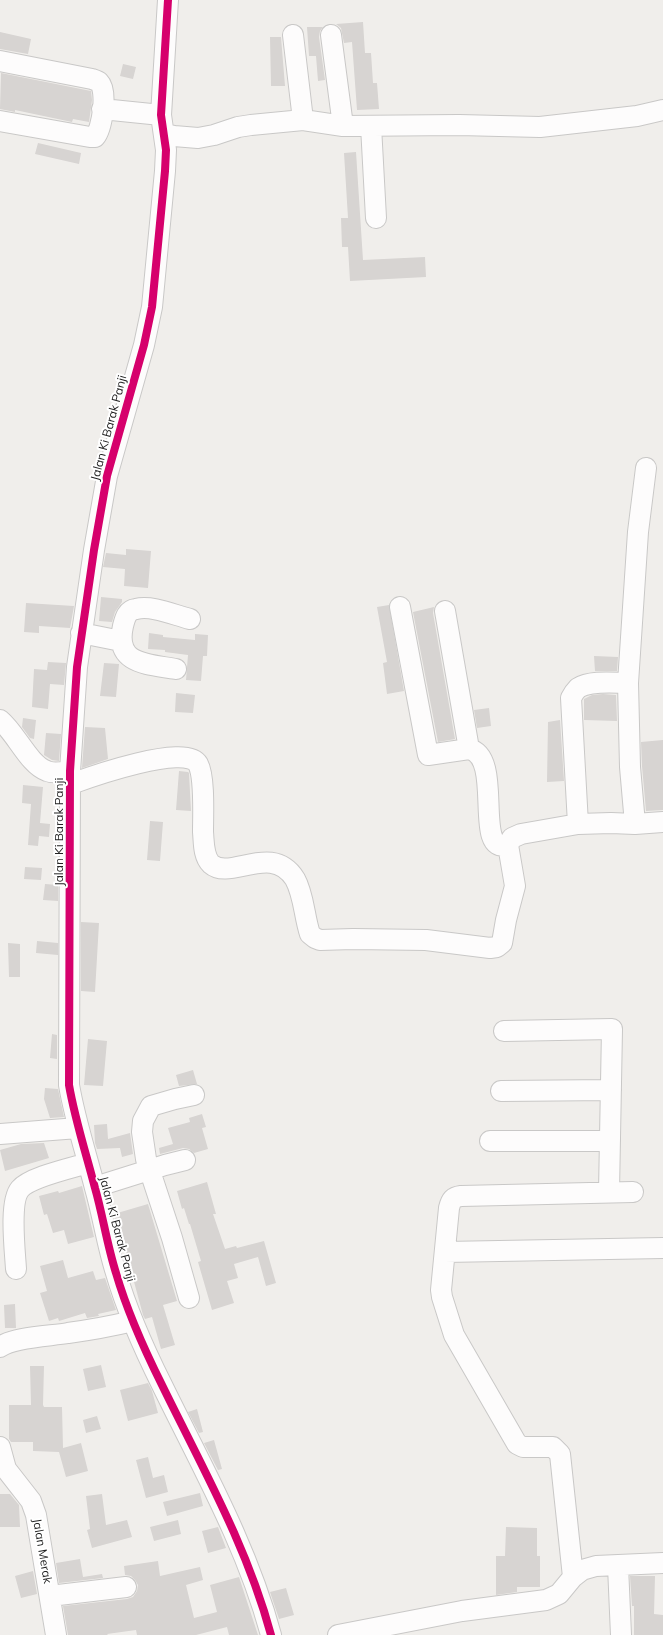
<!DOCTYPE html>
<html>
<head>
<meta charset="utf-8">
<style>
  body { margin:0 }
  canvas { display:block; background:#f0eeeb }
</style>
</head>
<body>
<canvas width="663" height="1635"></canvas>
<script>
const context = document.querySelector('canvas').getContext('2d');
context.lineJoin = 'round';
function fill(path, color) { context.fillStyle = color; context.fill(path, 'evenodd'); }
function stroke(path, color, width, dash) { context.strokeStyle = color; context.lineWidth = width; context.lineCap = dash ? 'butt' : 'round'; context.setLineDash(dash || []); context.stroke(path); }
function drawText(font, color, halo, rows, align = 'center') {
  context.font = font + ' Mulish,sans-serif'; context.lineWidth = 4; context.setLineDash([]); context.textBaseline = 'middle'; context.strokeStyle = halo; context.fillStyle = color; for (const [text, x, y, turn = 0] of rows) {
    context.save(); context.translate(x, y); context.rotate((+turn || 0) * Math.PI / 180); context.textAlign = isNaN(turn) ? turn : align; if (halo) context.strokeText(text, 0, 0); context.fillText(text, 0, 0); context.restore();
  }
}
fill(new Path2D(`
  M363,22L365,53H371L373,83H377L379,109L357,110L352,42L344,43L341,28L336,24Z
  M307,27H323L320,31L319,37L325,80L318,81L316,56H309Z
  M0,32L31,39L28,54L0,49Z
  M270,37H281L285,86H271Z
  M123,64L136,67L133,79L120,76Z
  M1,73L91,91L92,100L89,122L73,119L72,122L15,110V112L0,109Z
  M38,143L81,153L79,164L35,154Z
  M356,152L363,260L425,257L426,277L350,281L348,247H342L341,218H348L344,153Z
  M126,549L151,551L148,588L124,586L125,569L103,567L106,553L126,555Z
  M101,597L122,599V602L115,612L112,622L99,621Z
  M26,603L74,606L70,628L39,626V633L24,632Z
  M389,605L404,691L387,694L383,663L387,662L377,607Z
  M434,607L433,613L455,739L438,742L413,612Z
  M149,633L163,635V637L195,640V634L208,635L207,656H203L201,681L186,680L188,655L165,652V650L148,649Z
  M594,656L618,657L617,671H595Z
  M48,662L66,663L64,685L50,684L48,709L32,707L34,669L47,670Z
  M104,663L119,664L116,697L100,696Z
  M176,693L195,695L193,713L175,712Z
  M603,694L616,695L617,721L584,720V699L592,695Z
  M489,708L491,726L477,728L474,710Z
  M23,718L36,720L34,739L30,738L22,727Z
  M560,720L564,781L547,782L548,722Z
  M85,727L105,728L108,759L82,768Z
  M46,733L61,734L59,761L52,760L44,755Z
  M663,740V810L646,811L642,766L641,742Z
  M179,771L188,772L189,773L191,811L176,810Z
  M23,785L43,787L40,823L50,824L49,837L39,836L38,846L28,845L31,804L22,803Z
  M150,821L163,822L160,861L147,860Z
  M25,867L42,868L41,880L24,879Z
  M45,884L58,885V901L43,900Z
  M81,922L99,923L95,992L81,991Z
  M37,941L58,943V955L36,953Z
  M8,943L20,944V977H9Z
  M52,1034L57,1035V1059L50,1058Z
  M88,1039L107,1041L103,1086L84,1085Z
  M193,1070L197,1084L179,1086L176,1075Z
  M45,1088L58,1089L64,1117L50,1118L44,1099Z
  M202,1114L206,1127L202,1128L208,1149L194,1153L189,1149L183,1148L160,1154L159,1148L173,1144L168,1128L190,1122L189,1118Z
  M107,1124L108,1139L130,1133L133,1154L122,1157L120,1148L97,1149L95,1143L94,1125Z
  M44,1143L49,1158L5,1171L0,1150L21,1144Z
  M207,1182L216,1214H213L225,1249L236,1246L237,1248L264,1241L276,1283L266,1286L258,1257L234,1264L238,1278L227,1281L234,1303L212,1310L198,1262L201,1261L190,1224H189L184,1208L182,1209L177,1191Z
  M82,1186L94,1237L68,1244L64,1230L53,1233L47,1214L44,1215L39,1196L58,1191L59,1193Z
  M148,1204L177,1301L163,1305L175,1345L161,1349L152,1317L145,1319L143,1315L120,1230L117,1231L114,1214Z
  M63,1260L68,1278L93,1271L96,1280L105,1278L116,1310L98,1314L99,1316L87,1318L85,1313L59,1321L58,1318L49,1321L40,1293L47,1291L40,1266Z
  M15,1304L16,1328H5L4,1305Z
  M101,1365L106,1387L88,1391L83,1369Z
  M30,1366H44L43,1405L44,1407H62L63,1448L81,1443L88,1471L66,1477L59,1452L33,1451V1442H11L9,1439V1405H31Z
  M148,1383L152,1391L158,1413L128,1421L120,1390Z
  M197,1409L203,1432L199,1433L188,1412Z
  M97,1416L101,1429L86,1433L83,1420Z
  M214,1440L222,1469L218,1470L204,1443Z
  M148,1457L153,1478L164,1475L168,1492L146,1498L136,1460Z
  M200,1493L203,1506L167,1516L163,1502Z
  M0,1494H10L19,1505L20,1527H0Z
  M102,1494L106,1525L127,1520L132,1537L92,1548L87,1530L90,1529L86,1496Z
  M178,1520L181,1534L154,1541L150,1527Z
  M218,1527L226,1548L208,1553L202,1531Z
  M506,1527L537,1528V1556H540V1587H517V1592L496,1595V1556H505Z
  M80,1559L83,1577L102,1574L103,1578L59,1583L56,1563Z
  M158,1561L160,1576L200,1567L203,1580L186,1585L194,1618L217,1612L210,1585L239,1577L258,1635H229L227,1627L196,1635H137L136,1630L107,1634L108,1635H68L63,1606L127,1599L133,1597L137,1591L138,1585L135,1580L131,1576L125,1575L124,1566Z
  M33,1571L37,1594L21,1598L15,1576Z
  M630,1576H655L654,1614L663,1615V1635H634V1606H632Z
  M286,1588L294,1615L279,1619L270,1592Z`), '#d7d4d2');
const minor = new Path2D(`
  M168,0L161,115L166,150L165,171L152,307L144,345L107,476L94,550L77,667L70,771L69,1085C75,1120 86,1153 95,1188C103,1216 107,1245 116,1273C127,1311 144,1349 162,1385C202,1467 247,1546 271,1635
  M293,35L303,120
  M331,35L343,126
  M0,61L92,79C95,80 98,81 99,82C108,91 102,129 95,137H90L0,121
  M102,109L161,115
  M371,126L376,218
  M165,134L174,136L198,138L214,135L238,127L251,125L303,120L343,126L459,125L540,127L637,116L663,110
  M400,607L428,755L469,749C505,757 472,856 508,845
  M445,611L469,749
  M81,633L121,641
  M176,669C148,664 114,665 123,626C125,618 127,610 136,609C152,605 174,615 190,619
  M0,720C16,733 29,765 47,771C54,774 63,772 70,771
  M71,784C90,777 186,743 198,764C205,777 203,816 203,832C204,842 203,856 211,864C230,881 272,842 295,879C304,895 304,916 310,934L315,938L320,940L353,939L426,940L490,948L497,947L502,943L506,920L515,886L508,845L512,838L521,834L578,824L611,823L635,824L663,822
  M578,824L571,698C573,694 575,691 578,688C591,680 614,683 628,683
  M635,824L630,767L628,683L638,532L646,468
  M504,1031L612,1029L609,1192
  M501,1091L611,1090
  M0,1134L78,1128
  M490,1141H610
  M95,1187L165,1165L185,1160
  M445,1252L663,1248
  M16,1269C15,1251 9,1202 20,1189C30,1177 72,1168 88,1163
  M189,1298L172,1238L146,1159L142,1132L143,1121L151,1106L175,1099L194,1095
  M0,1347C13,1337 51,1336 68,1333C90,1330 112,1326 133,1321
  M0,1447L6,1469L31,1501L36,1515L56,1635
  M618,1566L621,1635
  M573,1577L560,1454L553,1447H523L517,1444L454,1335L442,1297L441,1290L449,1208C451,1200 453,1197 461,1196L633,1192
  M50,1596L126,1587
  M338,1635L462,1611L546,1600L559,1594L573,1577L582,1570L596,1566L663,1563`);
stroke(minor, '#c9c8c7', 22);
stroke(minor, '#fdfcfc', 20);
stroke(new Path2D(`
  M168,0L161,115L166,150L165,171L152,307L144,345L107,476L94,550L77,667L70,771L69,1085C75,1120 86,1153 95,1188C103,1216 107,1245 116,1273C127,1311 144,1349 162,1385C202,1467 247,1546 271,1635`), '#d6006c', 8);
drawText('12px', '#222', '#fff', [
  ["Jalan Ki Barak Panji",109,428,-75],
  ["Jalan Ki Barak Panji",59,832,-90],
  ["Jalan Ki Barak Panji",117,1229,75],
  ["Jalan Merak",42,1551,80]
]);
</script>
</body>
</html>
